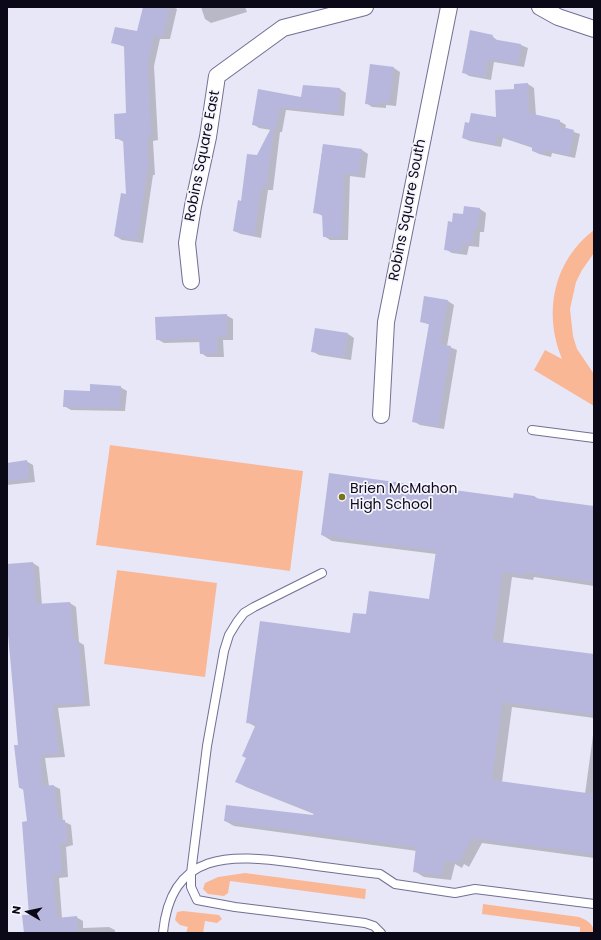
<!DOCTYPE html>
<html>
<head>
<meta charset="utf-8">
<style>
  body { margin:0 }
  #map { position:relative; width:601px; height:940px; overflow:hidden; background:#e8e7f8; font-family:Poppins,sans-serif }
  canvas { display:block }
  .frame { position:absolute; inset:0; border:8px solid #0b0917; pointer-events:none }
  .north { position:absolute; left:8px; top:892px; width:40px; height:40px; -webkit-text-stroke:3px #f6f5fe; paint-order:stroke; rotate:279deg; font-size:11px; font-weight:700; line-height:16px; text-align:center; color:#0b0917 }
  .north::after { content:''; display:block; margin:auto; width:14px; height:18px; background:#0b0917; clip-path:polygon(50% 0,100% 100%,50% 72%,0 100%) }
</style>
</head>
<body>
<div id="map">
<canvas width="601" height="940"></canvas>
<div class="frame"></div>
<div class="north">N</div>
</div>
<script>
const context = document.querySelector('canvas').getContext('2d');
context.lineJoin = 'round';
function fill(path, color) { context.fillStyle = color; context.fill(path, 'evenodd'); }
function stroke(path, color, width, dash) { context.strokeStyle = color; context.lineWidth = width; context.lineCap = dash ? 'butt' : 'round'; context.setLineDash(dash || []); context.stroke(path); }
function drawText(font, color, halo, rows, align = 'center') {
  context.font = font + ' Poppins,sans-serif'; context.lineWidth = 3.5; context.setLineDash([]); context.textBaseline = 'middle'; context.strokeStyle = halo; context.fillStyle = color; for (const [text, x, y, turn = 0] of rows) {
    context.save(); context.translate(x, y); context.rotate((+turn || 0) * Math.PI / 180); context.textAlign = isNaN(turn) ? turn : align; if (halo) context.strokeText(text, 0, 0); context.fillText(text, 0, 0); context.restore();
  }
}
fill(new Path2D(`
  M594,230V253L582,270L576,282L570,309L573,336L577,349L594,374V406L534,370L545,350L562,359C543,313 553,261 594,230Z
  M110,445L303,471L290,571L96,545Z
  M117,570L217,583L205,677L104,664Z
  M245,873L366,889L365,899L230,881L228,893L224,896L208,894L203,889L205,883L218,877Z
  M483,904L579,917C587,920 594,924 594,933H580V927L482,914Z
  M183,911L219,915L222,919L217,923L205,921L203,933H186L188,927L180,925L175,920L177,912Z`), '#fab796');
fill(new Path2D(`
  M144,7H173L177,9L170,39H160L154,66L158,140L153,141L155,175H153L143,243L122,240L115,236L127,195L124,142L116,138L127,114L125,47L112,42L138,32Z
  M201,7H245L247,12L211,23L205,19Z
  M492,36L498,41L521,45L528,48L524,67L494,62L491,80L469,76L463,72Z
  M394,68L400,72L396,106L386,105V108L372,107L366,103Z
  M528,84L534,88L536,116L559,121L566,125L565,129L580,134L575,158L552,153L551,157L539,154L533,151V148L503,138L501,147L470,141L463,138L470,124L497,119L515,90Z
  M340,89L346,93L344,116L286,110L282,132H280L273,190H268L261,238L241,234L234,231L258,156L271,130L259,128L253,124L259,90L302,98Z
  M323,145L362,150L368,154L365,178L350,176L348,240H330L324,236L323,216L314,212Z
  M480,209L486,213L484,232H480L479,247L469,246L467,255L452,253L445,249L453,223L464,215Z
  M448,301L454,305L447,346L457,350L444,429L420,425L413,421L430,325L421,321Z
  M226,315L233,319V340H223L224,357H207L201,353V342L164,343L157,339Z
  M348,334L354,338L351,360L319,355L312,351Z
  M120,387L127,391L125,411L71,410L64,406L91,392Z
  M26,461L33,465L35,482L7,485V464Z
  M534,496L540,500L594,507V586L534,577L533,580L512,577L503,643L594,655V718L512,707L502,782L585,794L594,728V858L482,843L469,867L464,864L462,868L455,864L451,880L424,877L414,871L417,851L234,826L225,821L314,816V814L246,787L237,782L248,758L256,727L247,722L351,634L367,616L430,600L436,554L332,541L322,535Z
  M33,563L39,567L42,605L70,603L76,607L79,642L84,645L90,706L58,708L65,757L45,758L49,786H54L60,789L63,821L71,825L73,845L66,847L68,877L59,878L62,918L76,917L83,921V928L109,927L115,930V933H25L30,916L28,822L24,790L20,788L19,746L7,601V565Z`), '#0003');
fill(new Path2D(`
  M143,7H170L163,36H154L148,62L151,137H147L149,172H147L137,240L114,236L121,193L126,194L123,139H115L114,114L126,113L124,46L111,43L115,27L137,31Z
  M470,30L493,35L492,39L521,44L518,64L488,59L485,77L462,73Z
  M370,64L394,67L389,103L380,102L379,105L365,104Z
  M528,83L529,113L560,120L559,126L574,130L569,155L546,150L545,154L532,151V147L496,135L495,144L462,138L465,122L469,123L471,113L496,117L495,90L514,89V84Z
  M303,85L340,88L338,113L280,107L276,129L274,128L266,187H261L254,235L233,231L238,200L241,201L247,154L257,155L271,128L252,125L258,89L301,97Z
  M323,144L362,149L358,175L344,173L342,237H323L322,214L313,213Z
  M464,206L480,208L477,229H474L472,244L462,243L461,252L444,250L448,221L452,222L453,213L463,214Z
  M424,296L448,300L440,344L451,346L438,426L412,422L429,324L420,322Z
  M227,314V337H217L218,353L200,354L199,338L156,340L155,317Z
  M315,328L348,333L344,357L311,352Z
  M90,384L121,386L119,408L63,407L64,390L90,391Z
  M27,460L29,478L7,481V463Z
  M329,473L513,498L514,493L534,496V498L594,506V582L524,572V575L502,572L493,641L594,654V715L502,702L492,780L594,794V854L472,838L459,862L454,860L452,863L445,860L441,875L413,872L416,847L224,821L226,805L313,815L314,813L235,782L246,758L242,756L256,724L246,723L260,621L350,633L353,613L366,614L369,591L429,599L436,551L321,535Z
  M33,562L36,604L70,602L74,640H78L85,703L53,705L59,754L40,755L43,786L54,785L58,819L65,820L67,842L60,844L62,874L53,875L57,918L77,916L78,933H24L22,915H29L22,822L27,821L23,788H19L14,745H18L7,623V564Z`), '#b7b6dd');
const service = new Path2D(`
  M532,430L594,438
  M322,573L254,607L244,613L237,622L229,635L224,651L207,746L191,873V887L197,900L235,907L365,923L374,926L381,933
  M163,933C171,850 231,854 296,863C324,867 352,871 380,874L395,884L455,893L475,889L594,904`);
const minor = new Path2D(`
  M540,7L558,17L594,29
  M191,281L187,243L193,206L208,137L217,76L283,28L365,7
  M381,415L386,322L449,7`);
stroke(service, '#716f93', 10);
stroke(minor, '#716f93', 18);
stroke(service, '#fff', 8);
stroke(minor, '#fff', 16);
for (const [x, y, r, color] of [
  [342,497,4,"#787419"]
]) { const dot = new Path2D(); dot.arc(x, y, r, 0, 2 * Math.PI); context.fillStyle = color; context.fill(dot); stroke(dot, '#f6f5fe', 1.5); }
drawText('14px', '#0b0917', '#f6f5fe', [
  ["Robins Square East",203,156,-79],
  ["Robins Square South",408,210,-79]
]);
drawText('14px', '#0b0917', '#f6f5fe', [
  ["Brien McMahon",350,489],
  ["High School",350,505]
], 'left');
</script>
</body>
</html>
